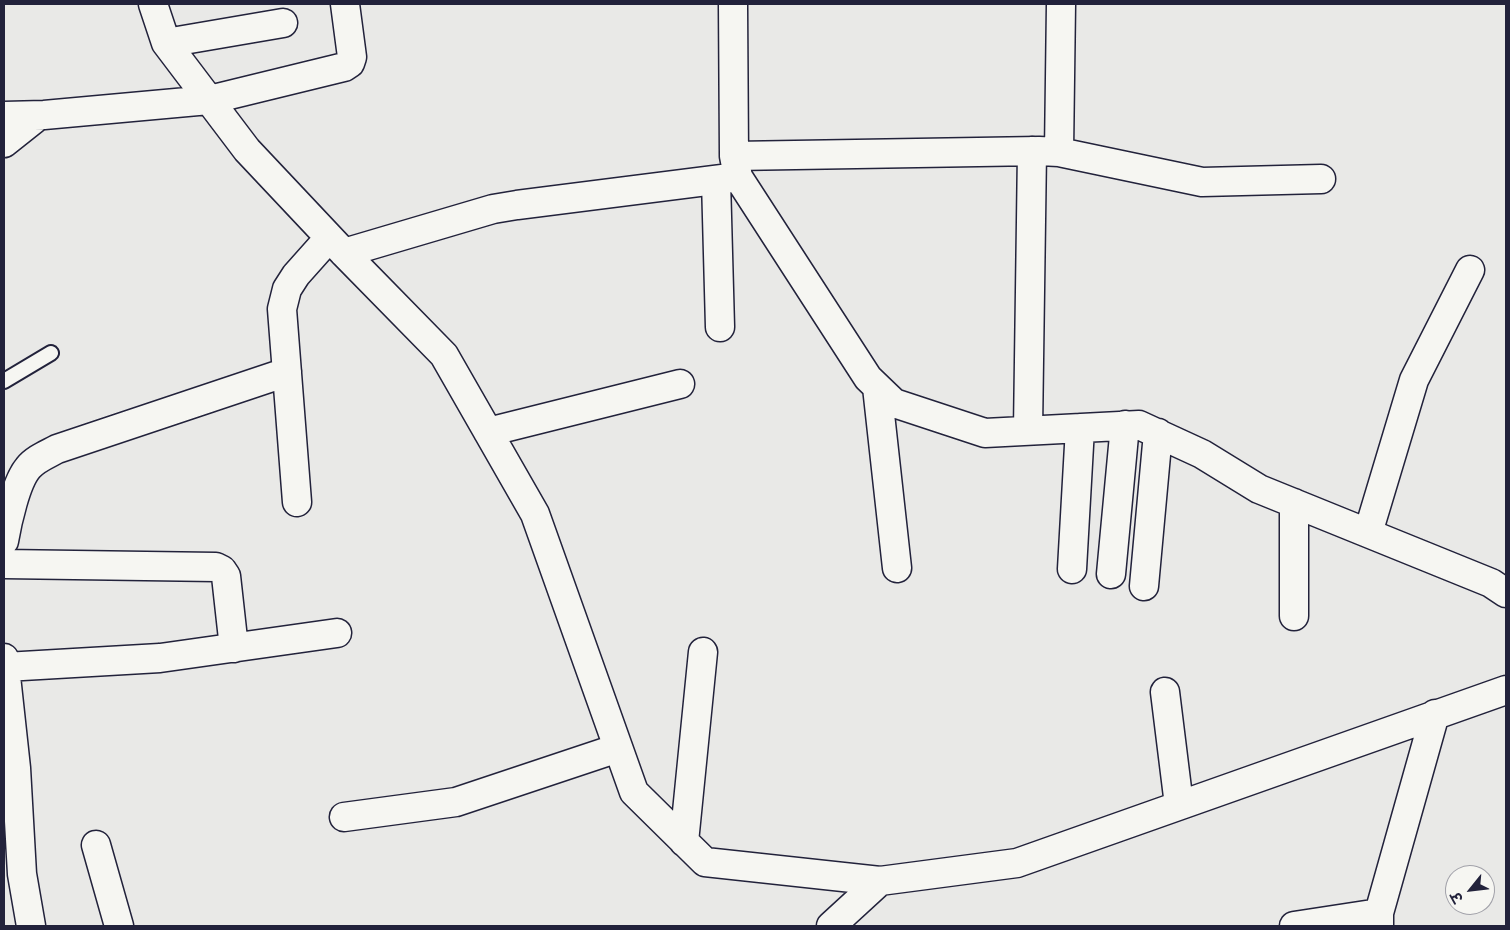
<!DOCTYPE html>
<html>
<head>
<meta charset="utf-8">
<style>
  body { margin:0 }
  #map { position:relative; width:1510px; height:930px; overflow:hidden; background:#e9e9e7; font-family:"Balsamiq Sans","Playpen Sans Deva",sans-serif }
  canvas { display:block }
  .frame { position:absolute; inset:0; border:5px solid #22223b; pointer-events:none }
  .north { position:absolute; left:1445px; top:865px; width:50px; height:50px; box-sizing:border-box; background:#f6f6f2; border:1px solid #a1a1a9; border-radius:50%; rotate:241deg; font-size:14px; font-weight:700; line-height:20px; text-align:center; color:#22223b }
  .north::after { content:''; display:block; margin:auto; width:18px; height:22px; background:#22223b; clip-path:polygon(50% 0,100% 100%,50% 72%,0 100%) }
</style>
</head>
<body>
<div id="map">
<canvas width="1510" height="930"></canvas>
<div class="frame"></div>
<div class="north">उ</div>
</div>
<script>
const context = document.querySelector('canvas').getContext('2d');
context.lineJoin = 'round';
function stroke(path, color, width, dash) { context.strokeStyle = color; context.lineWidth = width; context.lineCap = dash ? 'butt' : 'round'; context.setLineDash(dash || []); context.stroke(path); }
const lane = new Path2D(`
  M4,381L51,353`);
const street = new Path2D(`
  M153,4L166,43L247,150L344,253L444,355L535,514L634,792L705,862L880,881L1017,863L1506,690
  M733,4L734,156L738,177L868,378L894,403L985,433L1139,425L1202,454L1259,489L1491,583L1506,593
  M166,43L283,23
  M4,116L44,115L209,100L344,67L350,63L352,57L345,4
  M4,143L38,116
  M1059,152L1061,4
  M734,156L1039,151L1059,152L1202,182L1321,179
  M716,180L720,327
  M344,253L493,209L517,205L738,177
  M877,387L897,568
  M1028,430L1032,151
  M488,432L680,384
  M297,502L282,309L287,289L296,275L329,238
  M1294,503V616
  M1368,533L1414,380L1470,270
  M4,541C7,523 16,482 28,468C35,459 48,454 57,449L287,372
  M4,564L216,567L222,570L226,576L234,648
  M1072,569L1080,428
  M1111,574L1125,425
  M1144,586L1158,433
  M4,658L16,768L22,874L31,926
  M5,667L160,658L337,633
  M1165,692L1179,805
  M344,817L456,802L618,748
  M684,842L703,652
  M96,845L119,926
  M831,926L880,881
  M1294,926L1379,913
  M1379,926V913L1435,714`);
stroke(lane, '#22223b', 18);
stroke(street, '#22223b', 31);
stroke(lane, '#f6f6f2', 14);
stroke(street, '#f6f6f2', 28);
</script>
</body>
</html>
